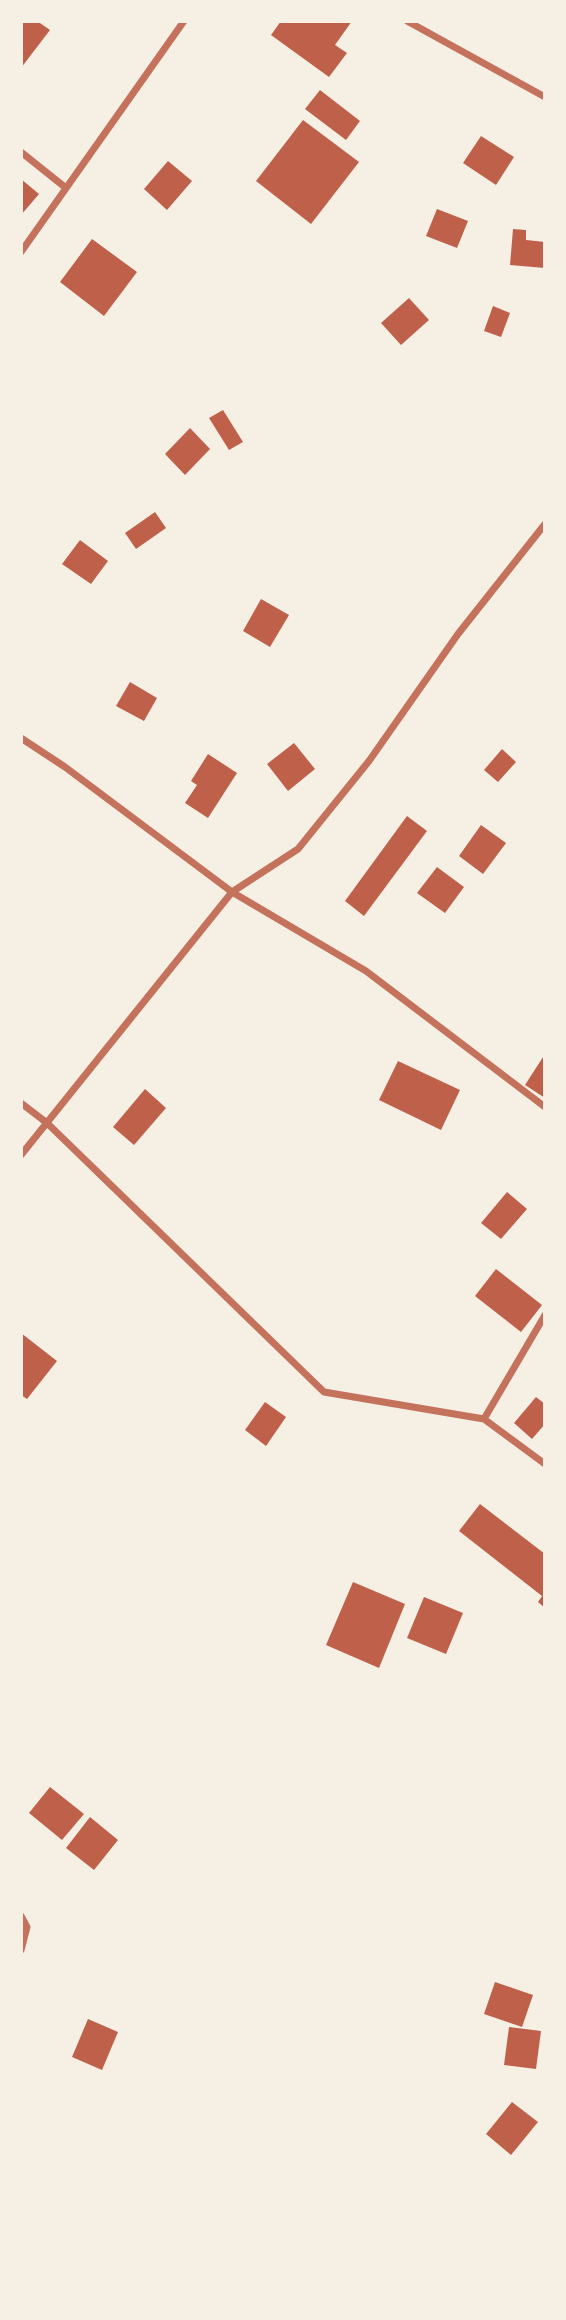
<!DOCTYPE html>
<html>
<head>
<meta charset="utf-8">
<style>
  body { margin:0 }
  #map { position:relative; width:566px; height:2320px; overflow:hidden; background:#f6efe4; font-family:"Fira Sans Condensed",sans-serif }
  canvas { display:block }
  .frame { position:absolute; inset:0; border:23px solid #f6efe4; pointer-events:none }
</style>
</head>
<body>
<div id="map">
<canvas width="566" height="2320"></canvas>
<div class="frame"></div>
</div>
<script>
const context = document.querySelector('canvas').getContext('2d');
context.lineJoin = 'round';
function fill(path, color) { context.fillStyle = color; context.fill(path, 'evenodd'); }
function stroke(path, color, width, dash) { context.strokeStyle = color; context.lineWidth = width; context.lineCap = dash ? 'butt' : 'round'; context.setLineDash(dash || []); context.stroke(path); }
fill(new Path2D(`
  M21,21H37L50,30L21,68Z
  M281,21H352L335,45L347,53L329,77L271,35Z
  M320,90L360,121L346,140L305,109Z
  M303,120L359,162L311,224L256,181Z
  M481,136L514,157L496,185L463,163Z
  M168,161L192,181L167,210L144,189Z
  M21,179L39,194L21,215Z
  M437,209L468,221L457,248L426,236Z
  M513,229L526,230V240L545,242V268L510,265Z
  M92,239L137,272L104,316L60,282Z
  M409,298L429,320L401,345L381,323Z
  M493,306L510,313L501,337L484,331Z
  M223,410L243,442L229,450L209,418Z
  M190,428L210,449L185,475L165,454Z
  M155,512L166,528L136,549L125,533Z
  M80,540L108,561L91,584L62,564Z
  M261,599L289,615L270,647L243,631Z
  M130,682L157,698L144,721L116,706Z
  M294,743L315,769L288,791L267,764Z
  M502,749L516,762L498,782L484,770Z
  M208,754L237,773L208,818L185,803L197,785L191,781Z
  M407,816L427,831L364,916L345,901Z
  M481,825L506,843L483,874L459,856Z
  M437,867L464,887L445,913L417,893Z
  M545,1054V1098L525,1085Z
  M398,1061L460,1090L441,1130L379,1100Z
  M145,1089L166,1108L134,1145L113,1127Z
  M507,1192L527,1209L501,1239L481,1223Z
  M496,1269L542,1305L521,1332L475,1296Z
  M21,1333L57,1361L27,1399L21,1395Z
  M536,1397L545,1404V1424L532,1439L514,1423Z
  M265,1402L286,1417L266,1446L245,1430Z
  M480,1504L545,1554V1608L538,1602L542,1596L459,1531Z
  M353,1582L405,1604L379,1668L326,1645Z
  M424,1597L463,1613L446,1654L407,1638Z
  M50,1787L84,1814L62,1840L29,1813Z
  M90,1817L118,1840L94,1870L66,1848Z
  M495,1982L533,1995L522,2027L484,2014Z
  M88,2019L118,2032L102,2070L72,2057Z
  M509,2027L541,2031L536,2069L504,2065Z
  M512,2102L538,2122L511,2155L486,2134Z`), '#bf614a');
stroke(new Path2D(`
  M407,21L545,97
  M21,152L66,188
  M21,252L184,21
  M21,738L65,767L232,892L366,971L545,1107
  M21,1103L47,1123L324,1392L484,1419
  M21,1155L232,892L298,849L369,761L458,634L545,524
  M545,1315L484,1419L545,1464
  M21,1916L27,1927L21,1950`), '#c5725c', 7);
</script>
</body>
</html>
